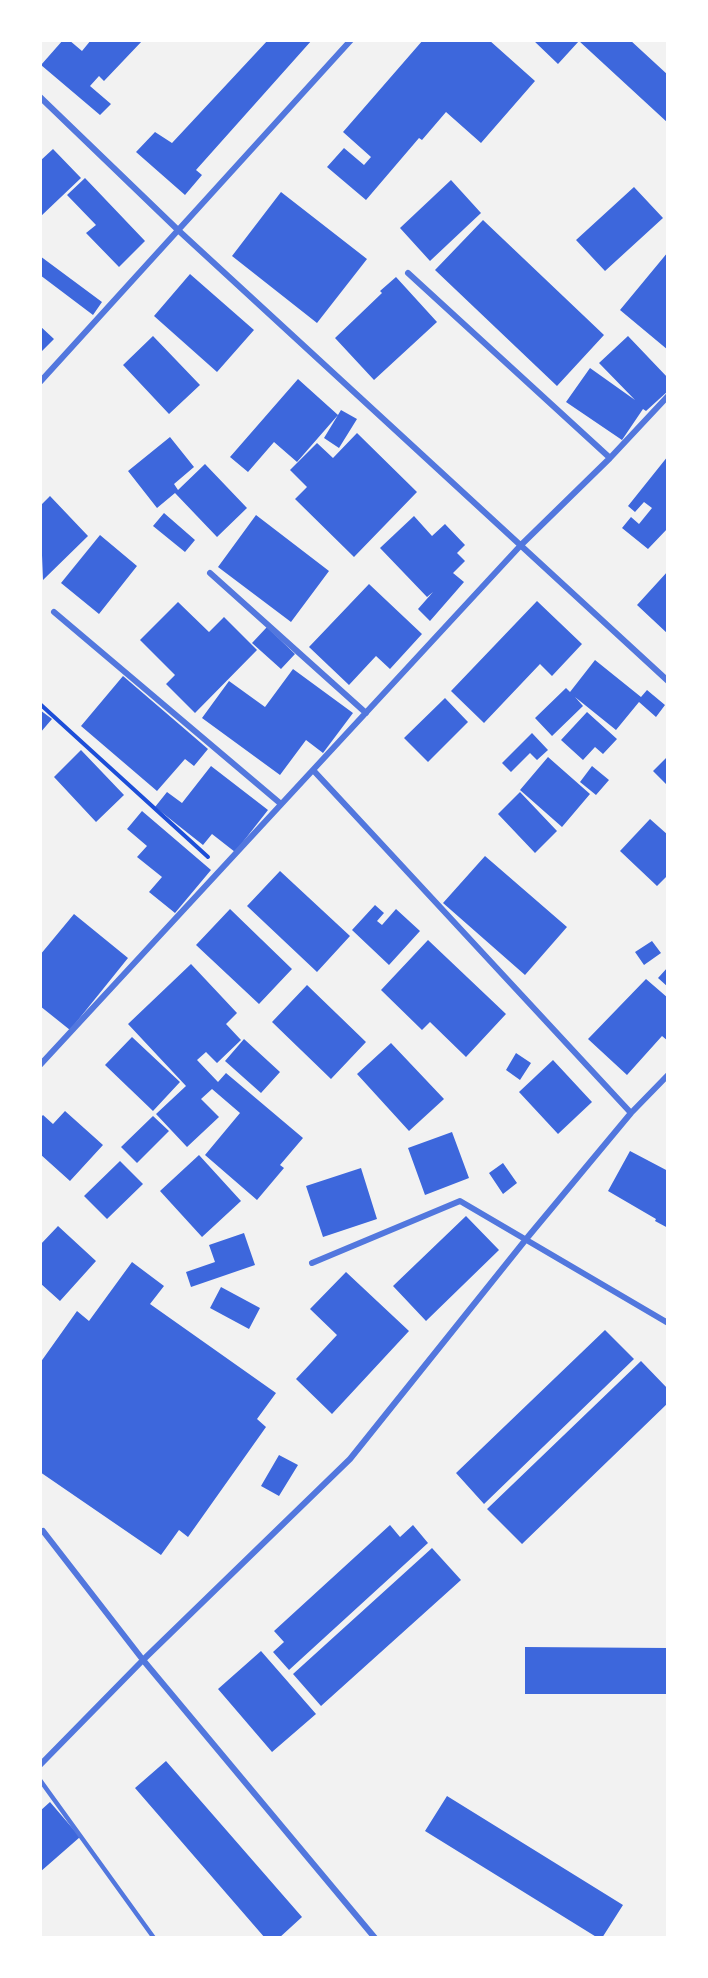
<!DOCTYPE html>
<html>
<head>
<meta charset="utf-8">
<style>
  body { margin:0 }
  #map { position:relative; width:708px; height:1978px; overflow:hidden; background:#f2f2f2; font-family:Arial,sans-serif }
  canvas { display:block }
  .frame { position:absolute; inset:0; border:42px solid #fff; pointer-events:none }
</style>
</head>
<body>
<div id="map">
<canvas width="708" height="1978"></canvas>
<div class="frame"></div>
</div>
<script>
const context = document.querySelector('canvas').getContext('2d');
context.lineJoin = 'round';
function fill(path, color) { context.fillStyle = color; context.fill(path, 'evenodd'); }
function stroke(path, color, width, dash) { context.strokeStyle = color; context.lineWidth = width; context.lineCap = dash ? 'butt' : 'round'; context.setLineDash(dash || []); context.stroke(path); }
fill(new Path2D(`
  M63,40H69L82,51L91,40H143L104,81L99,76L90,86L111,104L100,115L41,65Z
  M268,40H312L196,170L202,175L185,195L136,152L155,132L172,143Z
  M423,40H489L535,81L481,143L446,112L422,140L419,138L366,200L327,167L344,148L364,165L371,157L343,132Z
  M533,40H630L668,75V123L579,41L558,64Z
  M53,149L81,178L40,217V161Z
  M85,178L145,241L119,267L86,233L96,225L67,195Z
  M451,180L481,213L430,261L400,228Z
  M634,187L663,218L605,271L576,240Z
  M281,192L367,259L317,323L232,256Z
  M483,220L604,335L557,386L435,270Z
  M668,252V350L620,310Z
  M40,256L102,302L93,315L40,275Z
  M190,274L254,330L217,372L154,316Z
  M396,277L437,322L374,380L335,338L382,293L380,291Z
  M40,326L54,339L40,353Z
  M153,336L200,385L169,414L123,365Z
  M628,336L668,378V391L646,411L643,409L622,440L566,402L590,368L635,400L599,363Z
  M298,379L338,415L297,462L274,442L248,472L230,457Z
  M341,410L357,419L339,448L324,438Z
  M357,433L417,492L354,557L295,499L307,487L290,470L317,443L333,458Z
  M170,437L194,467L174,484L178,490L205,464L247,508L217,537L175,493L157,508L128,471Z
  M668,456V528L648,549L622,528L631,517L639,524L652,508L644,502L635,512L628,506Z
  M50,496L88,536L43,580L40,506Z
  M164,513L195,540L185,552L153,526Z
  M256,515L329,571L291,622L218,567Z
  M414,516L432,536L445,524L465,545L457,553L465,561L453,573L464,582L430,621L418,609L433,592L427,597L380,548Z
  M100,535L137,566L99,614L61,583Z
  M668,571V634L637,605Z
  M369,584L422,634L390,669L376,656L349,685L309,647Z
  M537,601L582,644L552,676L540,664L484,723L451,691Z
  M178,602L209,632L224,617L257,650L195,713L166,684L175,675L140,640Z
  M267,627L295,654L281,669L252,643Z
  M595,660L641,697L647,690L665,705L656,717L639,702L616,730L575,697L583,706L552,736L535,718L566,688L570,692Z
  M293,669L353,713L323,753L306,740L280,775L202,718L229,681L265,707Z
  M123,676L208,749L194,766L185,759L157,791L81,726Z
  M445,698L468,722L428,762L404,738Z
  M40,710L52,719L40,733Z
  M587,712L617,739L603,754L595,747L583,760L561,740Z
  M532,733L548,750L537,760L530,753L511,772L502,763Z
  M81,750L124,795L96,822L54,777Z
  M668,756V786L653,771Z
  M548,757L590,794L562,827L520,790Z
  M211,766L268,810L235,852L212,834L203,845L155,807L167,792L182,803Z
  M592,766L609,780L596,795L580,782Z
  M520,792L557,831L535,853L498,814Z
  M142,811L211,870L175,913L149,892L162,877L137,857L147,846L127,829Z
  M650,819L668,835V875L657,886L620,851Z
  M485,856L567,927L525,975L443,903Z
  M280,871L350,936L317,972L247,906Z
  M375,905L384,913L377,921L382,925L396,909L420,931L389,965L352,930Z
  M230,909L292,969L259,1004L196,945Z
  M74,914L128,958L70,1030L40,1006V955Z
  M428,940L506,1014L466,1057L430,1022L422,1030L381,990Z
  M652,941L661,953L644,965L635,952Z
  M191,964L237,1013L226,1024L241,1040L217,1063L206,1052L197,1060L218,1082L226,1073L303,1138L280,1165L284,1168L257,1200L205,1155L240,1113L212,1089L201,1099L219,1117L187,1147L156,1114L186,1086L128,1024Z
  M668,967V987L658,978Z
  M646,979L668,998V1041L662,1036L627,1075L588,1039Z
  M307,985L366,1042L331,1079L272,1022Z
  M132,1037L180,1082L153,1111L105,1065Z
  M244,1039L280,1072L261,1093L225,1061Z
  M391,1043L444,1099L409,1131L357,1074Z
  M516,1053L531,1063L520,1080L506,1070Z
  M553,1060L592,1102L558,1134L519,1092Z
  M65,1111L103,1145L70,1181L40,1154V1118L43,1115L53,1124Z
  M153,1116L169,1131L137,1163L121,1147Z
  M452,1132L469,1178L425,1195L408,1148Z
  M630,1151L668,1171V1228L655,1221L656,1219L608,1191Z
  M199,1155L241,1201L202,1237L160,1191Z
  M120,1161L143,1184L107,1219L84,1196Z
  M503,1163L517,1183L503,1194L489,1173Z
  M361,1168L377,1219L323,1237L306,1186Z
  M466,1216L499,1250L426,1321L393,1286Z
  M58,1226L96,1261L60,1301L40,1283V1245Z
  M244,1233L255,1265L191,1287L186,1272L215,1262L209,1245Z
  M132,1262L164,1286L150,1304L276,1393L257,1419L266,1427L188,1537L179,1530L161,1555L40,1472V1363L77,1311L89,1321Z
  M346,1272L409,1331L332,1414L296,1379L337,1335L310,1309Z
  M221,1287L260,1308L249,1329L210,1308Z
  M605,1330L634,1359L484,1504L456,1473Z
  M641,1361L668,1389V1403L522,1544L487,1509Z
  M279,1455L298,1465L279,1496L261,1486Z
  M390,1525L400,1537L413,1525L428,1543L289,1670L273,1652L284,1642L274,1631Z
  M432,1548L461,1580L321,1706L293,1674Z
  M525,1647L668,1648V1694H525Z
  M261,1651L316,1714L272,1752L218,1689Z
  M166,1761L302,1917L279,1938H265L135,1788Z
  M447,1796L623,1905L602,1938H598L425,1831Z
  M50,1802L80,1837L40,1872V1811Z`), '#3d67dc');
stroke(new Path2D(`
  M40,704L208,857`), '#1d4ed8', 4);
stroke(new Path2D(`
  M40,1780L154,1938`), '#5277de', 4.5);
stroke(new Path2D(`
  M40,97L178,230L668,681
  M408,273L610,458
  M40,382L351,40
  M210,573L366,713
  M54,612L281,804
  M313,770L631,1113
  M40,1065L521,545L610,458L668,396
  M312,1263L460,1201L668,1323
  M43,1531L143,1660L375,1938
  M40,1765L143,1660L350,1459L527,1238L631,1113L668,1075`), '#5277de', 6);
</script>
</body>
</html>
